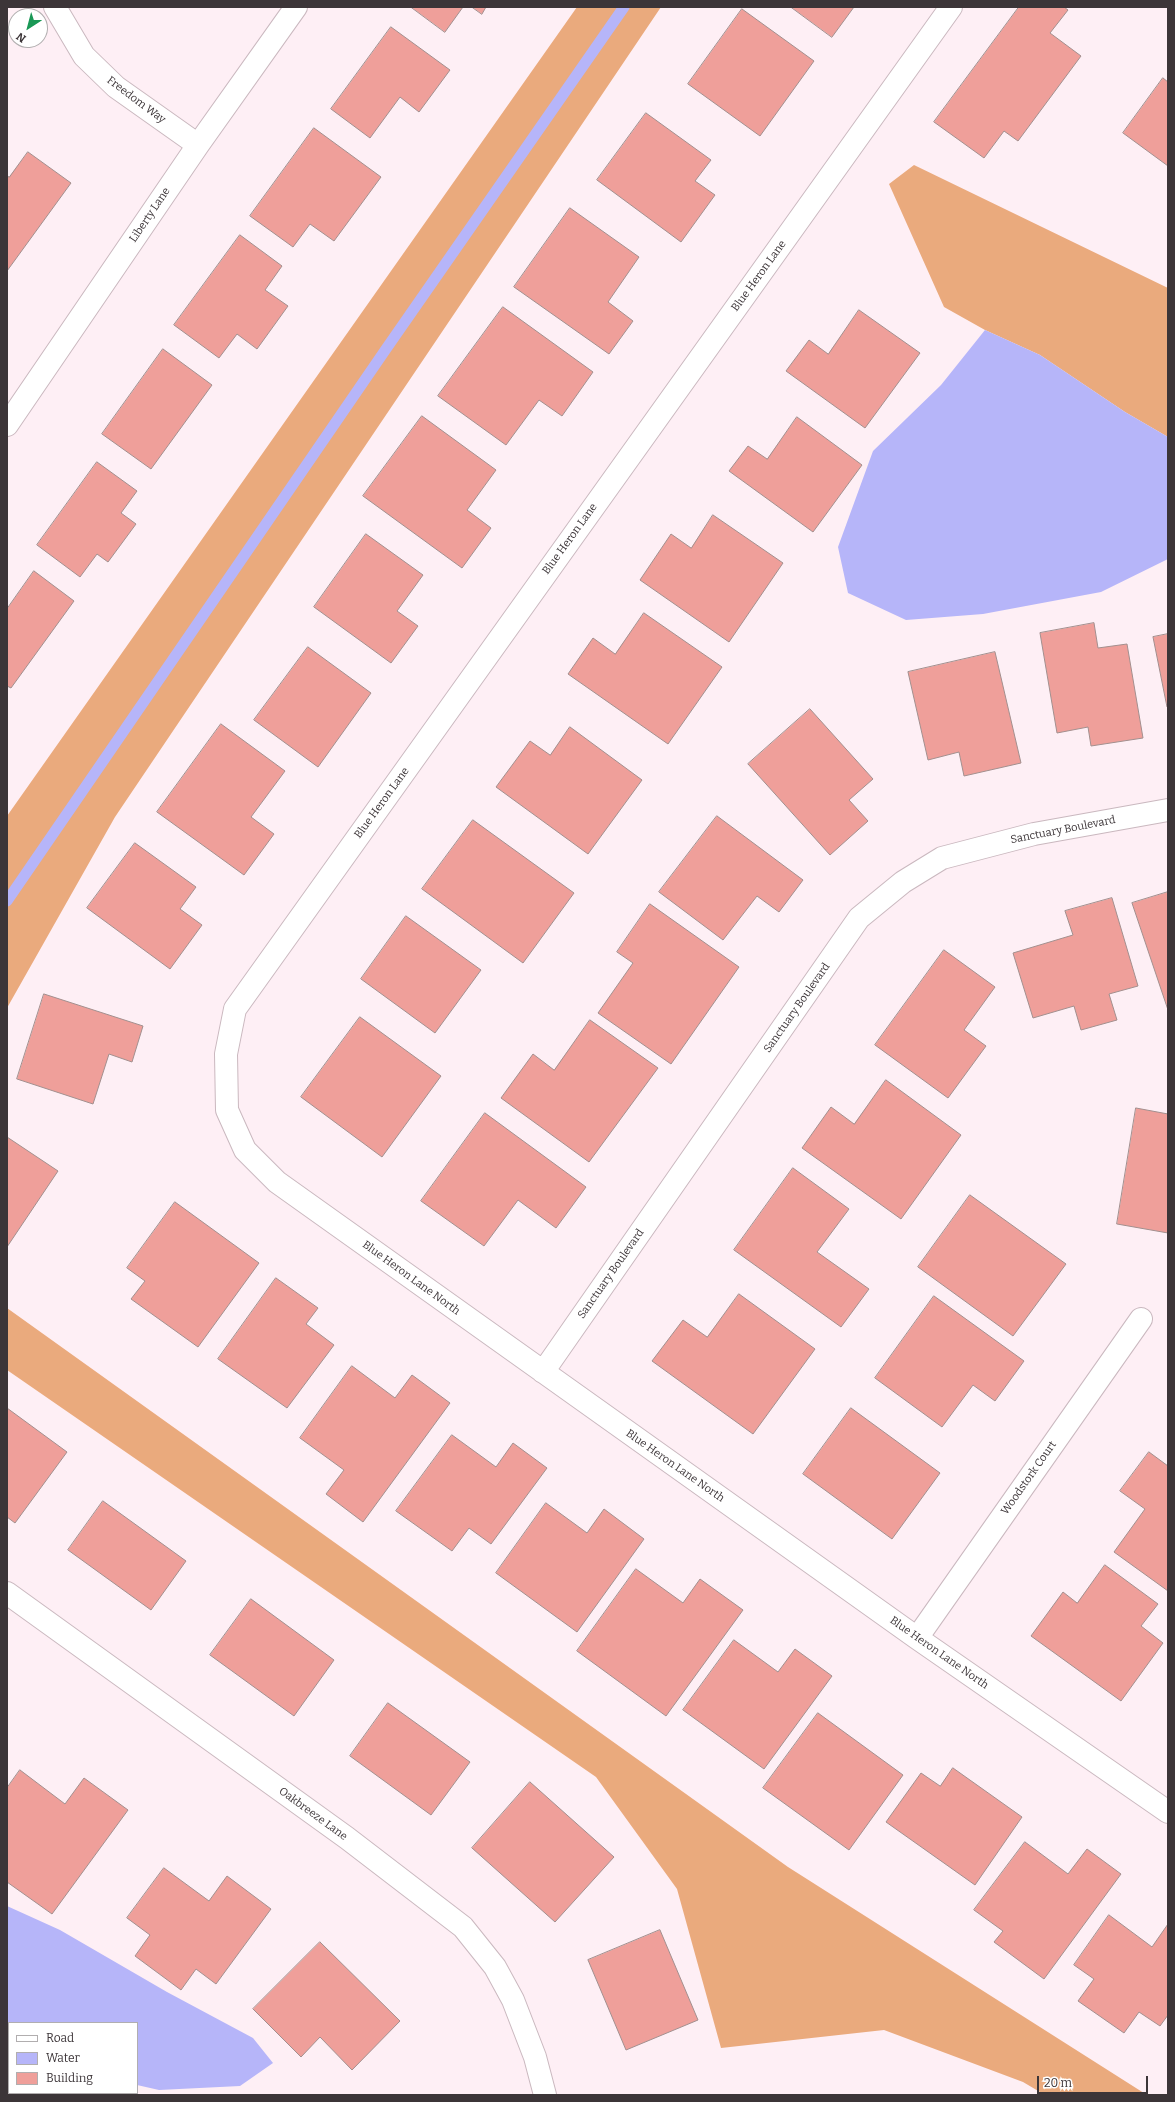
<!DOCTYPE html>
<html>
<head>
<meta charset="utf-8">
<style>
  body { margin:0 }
  #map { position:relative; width:1175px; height:2102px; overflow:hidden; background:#feeff5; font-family:Bitter,serif }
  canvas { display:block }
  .frame { position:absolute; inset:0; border:8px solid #3c3538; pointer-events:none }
  .legend { position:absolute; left:8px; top:2022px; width:130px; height:72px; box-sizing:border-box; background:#fff; border:1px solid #b1aeaf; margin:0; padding:5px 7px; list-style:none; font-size:12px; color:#3c3538 }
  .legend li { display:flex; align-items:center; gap:8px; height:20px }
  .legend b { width:20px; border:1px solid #b1aeaf }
  .north { position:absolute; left:8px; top:8px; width:40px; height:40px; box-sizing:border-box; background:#fff; border:1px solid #b1aeaf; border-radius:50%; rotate:216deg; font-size:11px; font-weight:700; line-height:16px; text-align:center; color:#3c3538 }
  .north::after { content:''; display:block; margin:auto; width:14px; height:18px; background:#1a9856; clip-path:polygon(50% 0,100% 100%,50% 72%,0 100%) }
  .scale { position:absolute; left:1037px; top:2076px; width:111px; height:18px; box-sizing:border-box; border:2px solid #3c3538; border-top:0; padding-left:5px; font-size:12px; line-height:14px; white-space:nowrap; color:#3c3538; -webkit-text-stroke:3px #fff; paint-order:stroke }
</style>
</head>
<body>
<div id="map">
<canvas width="1175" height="2102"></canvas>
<div class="frame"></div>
<ul class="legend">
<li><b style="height:5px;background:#fff"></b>Road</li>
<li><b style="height:11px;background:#b6b5f9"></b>Water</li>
<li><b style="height:11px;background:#ef9f9a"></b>Building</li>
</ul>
<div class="north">N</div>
<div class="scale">20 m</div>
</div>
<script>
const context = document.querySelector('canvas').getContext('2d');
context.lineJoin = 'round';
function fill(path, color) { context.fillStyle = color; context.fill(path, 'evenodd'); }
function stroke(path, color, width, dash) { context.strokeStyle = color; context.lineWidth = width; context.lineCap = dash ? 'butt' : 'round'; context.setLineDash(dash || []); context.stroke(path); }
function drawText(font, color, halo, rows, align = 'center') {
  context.font = font + ' Bitter,serif'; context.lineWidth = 4; context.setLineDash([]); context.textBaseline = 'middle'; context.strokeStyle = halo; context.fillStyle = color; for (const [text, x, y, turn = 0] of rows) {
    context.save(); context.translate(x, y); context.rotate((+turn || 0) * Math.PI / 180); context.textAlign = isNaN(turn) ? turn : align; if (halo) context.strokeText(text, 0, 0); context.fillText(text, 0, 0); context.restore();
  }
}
fill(new Path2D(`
  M577,7H661L115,817L7,1008V816Z
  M914,165L1168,288V437L1125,412L1040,355L985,330L944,307L889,184Z
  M7,1308L788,1867L1147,2095H1045L1023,2082L884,2030L721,2048L677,1889L596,1777L7,1370Z`), '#eaaa7d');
fill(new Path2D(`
  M985,330L1040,355L1125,412L1168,437V559L1101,592L983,614L906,620L848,593L838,547L873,451L941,385Z
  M7,1906L60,1930L167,1992L253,2038L273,2063L240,2086L159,2090L137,2085V2023H9V2058H7Z`), '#b6b5f9');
stroke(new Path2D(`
  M7,901L386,349L624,7`), '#b6b5f9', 11);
const building = new Path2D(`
  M411,7H463L445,32Z
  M472,7H486L482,14Z
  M791,7H854L832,37Z
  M1019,7H1064L1068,10L1050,33L1081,56L1018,141L1004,131L984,158L934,122Z
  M742,9L814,61L760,136L688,84Z
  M391,27L450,70L419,112L400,97L370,138L331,109Z
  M1163,78L1168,82V166L1123,133Z
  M646,113L711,160L695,181L715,195L681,242L597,180Z
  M314,128L381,177L334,241L310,224L293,247L250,216Z
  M28,152L71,183L7,271V176L9,177Z
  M570,208L639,257L608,302L633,321L609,354L514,287Z
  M240,235L282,266L265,290L288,306L257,349L237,334L219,358L174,325Z
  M503,307L593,372L562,416L539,400L506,445L438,396Z
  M859,310L920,353L865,428L786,371L809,340L828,354Z
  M163,349L212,385L151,469L102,434Z
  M422,416L496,470L467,510L491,528L462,568L363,496Z
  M797,417L862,465L813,532L729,471L748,446L767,459Z
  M97,462L137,491L121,513L136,524L108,562L97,554L80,577L37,545Z
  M713,515L783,563L729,642L640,580L671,534L691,548Z
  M366,534L423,575L397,611L418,626L391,663L314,607Z
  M34,571L74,601L11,688L7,686V609Z
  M644,613L722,667L668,744L568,674L593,638L615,654Z
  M1094,623L1098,648L1127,644L1143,738L1091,746L1088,727L1057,733L1040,633Z
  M1168,634V707H1167L1153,637Z
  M308,647L371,693L318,767L254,720Z
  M995,652L1021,763L964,776L959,752L928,760L908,672Z
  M810,709L873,779L849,800L868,821L830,855L748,764Z
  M221,724L285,771L251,817L274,834L244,875L157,812Z
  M570,727L642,780L588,854L496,787L530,741L550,755Z
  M717,816L803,880L779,912L757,896L723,940L659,892Z
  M473,820L574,893L523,963L422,889Z
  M135,843L196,887L180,909L202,925L170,969L87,908Z
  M1168,892V1010L1132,903Z
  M1112,898L1138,986L1109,994L1117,1020L1081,1030L1074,1006L1033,1018L1013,953L1073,935L1065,911Z
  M650,904L739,967L671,1064L598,1013L633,963L617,952Z
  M406,916L481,970L435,1033L361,979Z
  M944,950L995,987L964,1030L986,1046L948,1098L875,1045Z
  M44,994L143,1026L132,1062L109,1054L93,1104L17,1079Z
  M360,1017L441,1076L382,1157L301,1097Z
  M590,1020L658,1068L589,1162L501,1098L533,1054L554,1070Z
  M886,1080L961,1135L901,1219L802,1148L831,1107L854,1124Z
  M1136,1108L1168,1114V1233L1117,1224Z
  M485,1113L586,1187L556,1228L518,1200L484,1246L421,1201Z
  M7,1137L58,1171L7,1247Z
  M793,1168L849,1209L817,1252L869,1289L841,1327L734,1250Z
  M970,1195L1066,1264L1013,1336L918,1267Z
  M175,1202L259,1263L198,1347L131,1299L145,1281L127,1268Z
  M276,1278L318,1308L306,1324L334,1345L287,1408L218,1359Z
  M739,1294L815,1349L753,1434L652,1361L683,1320L707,1337Z
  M934,1296L1024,1361L995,1401L973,1385L942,1427L875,1378Z
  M352,1366L395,1398L412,1375L450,1403L363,1522L326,1494L344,1470L300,1438Z
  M7,1408L67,1452L15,1523L7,1517Z
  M851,1408L940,1473L892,1539L803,1474Z
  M452,1435L496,1467L513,1443L547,1468L491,1544L469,1528L452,1551L396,1511Z
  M1149,1452L1168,1466V1591L1114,1552L1145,1509L1120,1491Z
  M103,1501L186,1561L151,1610L68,1550Z
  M546,1503L587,1533L604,1509L644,1539L577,1632L496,1573Z
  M1105,1565L1158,1604L1141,1626L1163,1643L1121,1701L1031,1636L1063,1592L1077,1603Z
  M636,1569L683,1603L700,1579L743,1610L666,1716L577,1651Z
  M251,1599L334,1660L294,1716L210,1655Z
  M734,1640L778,1672L795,1649L832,1676L764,1769L683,1710Z
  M388,1703L470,1762L431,1815L350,1756Z
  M818,1713L903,1775L849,1850L763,1788Z
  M953,1768L1022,1817L975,1885L886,1822L921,1773L940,1786Z
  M20,1770L65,1804L84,1778L128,1810L52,1914L7,1882V1788Z
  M530,1782L614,1857L555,1922L472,1848Z
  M1025,1842L1068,1874L1087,1849L1121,1874L1044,1979L994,1942L1003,1931L974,1910Z
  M164,1868L209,1901L227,1876L271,1909L216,1984L196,1969L181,1990L135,1956L150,1935L127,1918Z
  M1109,1915L1152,1947L1168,1924V2015L1160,2026L1139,2012L1124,2033L1078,2001L1094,1979L1074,1965Z
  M660,1930L698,2020L626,2050L588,1960Z
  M320,1942L400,2021L352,2070L320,2037L301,2057L253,2009Z`);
fill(building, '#ef9f9a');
stroke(building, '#a28f8e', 1);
const minor = new Path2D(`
  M55,7L84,56L116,87L198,145
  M951,7L235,1009L226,1054L227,1110L245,1150L277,1182L917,1638L1168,1812
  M7,425L198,145L296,7
  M543,1372L859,918L903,882L942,858L1034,834L1168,810
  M7,1593L347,1838L463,1927L495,1967L513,2000L535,2057L545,2095
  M917,1638L1141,1319`);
stroke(minor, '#cab8bf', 24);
stroke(minor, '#fff', 22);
drawText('11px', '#3c3538', '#fff', [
  ["Freedom Way",136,100,37],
  ["Liberty Lane",150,215,-56],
  ["Blue Heron Lane",759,276,-54],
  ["Blue Heron Lane",570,539,-54],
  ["Blue Heron Lane",382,803,-54],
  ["Sanctuary Boulevard",1063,830,-11],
  ["Sanctuary Boulevard",797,1008,-55],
  ["Sanctuary Boulevard",611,1274,-55],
  ["Blue Heron Lane North",411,1278,36],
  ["Blue Heron Lane North",675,1466,35],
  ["Woodstork Court",1029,1478,-55],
  ["Blue Heron Lane North",939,1653,35],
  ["Oakbreeze Lane",313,1814,36]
]);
</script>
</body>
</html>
